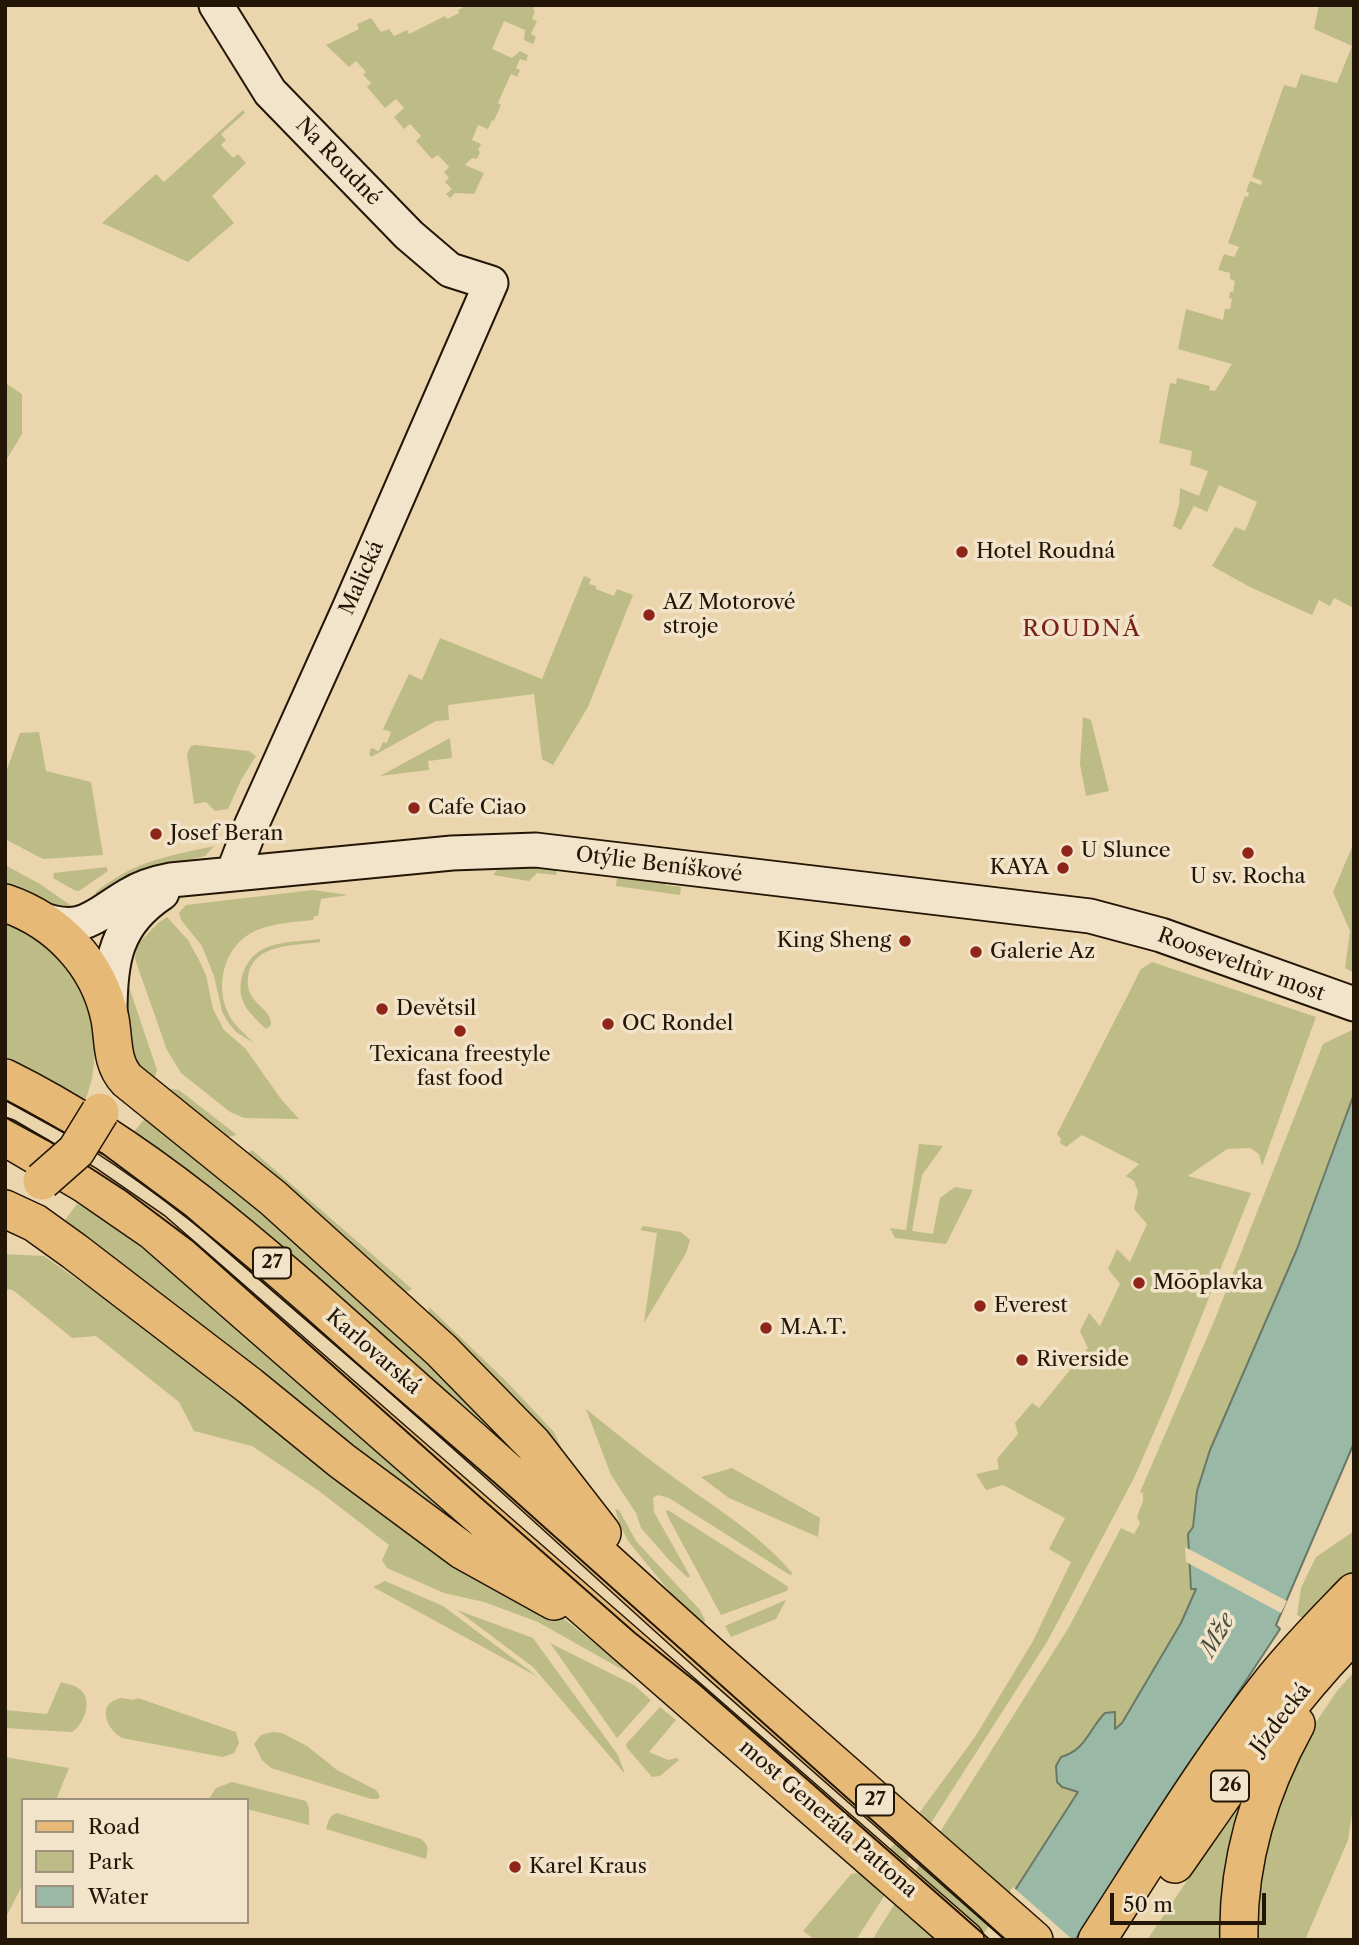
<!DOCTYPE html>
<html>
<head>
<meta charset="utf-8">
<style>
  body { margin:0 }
  #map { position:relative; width:1359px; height:1945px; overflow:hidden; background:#ebd5ad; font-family:"Libre Caslon Text",serif }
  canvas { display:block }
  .frame { position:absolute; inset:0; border:7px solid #231606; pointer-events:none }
  .legend { position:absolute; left:21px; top:1798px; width:228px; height:126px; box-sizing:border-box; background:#f2e4ca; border:2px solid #9f927c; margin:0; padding:9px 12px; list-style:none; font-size:21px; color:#231606 }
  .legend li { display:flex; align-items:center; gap:14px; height:35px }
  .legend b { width:35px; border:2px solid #9f927c }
  .scale { position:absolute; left:1110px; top:1893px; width:156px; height:32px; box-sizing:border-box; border:4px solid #231606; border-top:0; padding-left:9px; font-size:21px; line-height:24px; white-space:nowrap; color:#231606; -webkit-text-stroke:5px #f2e4ca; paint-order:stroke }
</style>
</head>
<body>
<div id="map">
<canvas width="1359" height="1945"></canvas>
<div class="frame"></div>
<ul class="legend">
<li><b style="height:9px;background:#e6ba76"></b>Road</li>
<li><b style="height:19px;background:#bdbc86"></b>Park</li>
<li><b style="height:19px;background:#99b9a6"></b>Water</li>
</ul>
<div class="scale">50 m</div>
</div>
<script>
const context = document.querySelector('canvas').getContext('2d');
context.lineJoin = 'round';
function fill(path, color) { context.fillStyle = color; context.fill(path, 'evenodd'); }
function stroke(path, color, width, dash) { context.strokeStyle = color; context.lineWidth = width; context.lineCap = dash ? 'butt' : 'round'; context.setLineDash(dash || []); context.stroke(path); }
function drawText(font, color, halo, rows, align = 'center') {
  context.font = font + ' "Libre Caslon Text",serif'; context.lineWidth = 7; context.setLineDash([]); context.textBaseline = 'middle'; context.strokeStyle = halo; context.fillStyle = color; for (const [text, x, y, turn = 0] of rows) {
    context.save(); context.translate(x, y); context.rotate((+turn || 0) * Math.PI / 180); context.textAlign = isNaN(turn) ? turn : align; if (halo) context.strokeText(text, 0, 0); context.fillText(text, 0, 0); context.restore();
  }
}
fill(new Path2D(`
  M467,5H535L533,10L535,11L532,19L537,21L531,34L536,37L533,44L524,40L525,30L504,21L492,49L512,58L520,51L528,55L526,61L520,59L516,68L520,70L517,77L511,74L498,103L501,105L494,121L492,120L488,129L478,125L472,140L481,144L478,150L480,152L477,159L472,158L465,165L484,173L474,194L455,193L450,198L446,194L452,189L445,182L449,178L444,172L449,167L438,155L432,159L416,141L421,136L410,124L404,129L394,117L404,108L396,99L385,108L367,87L371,83L363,75L366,72L356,61L349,67L326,45L359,29L357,24L371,18L381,32L389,29L394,36L407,30L409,34L445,16L447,19L459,13L458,10Z
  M1319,5H1354V608L1334,598L1330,606L1319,600L1312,615L1250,587L1212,566L1235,527L1245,531L1257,502L1219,485L1207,512L1194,506L1181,530L1173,526L1179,505L1180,488L1199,496L1208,471L1190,465L1192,451L1159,443L1170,383L1176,384L1177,378L1210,386L1209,390L1215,391L1232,364L1178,349L1186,309L1223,320L1225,309H1230L1232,299L1229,298L1230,292H1233L1235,281L1230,279V273L1218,270L1224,254L1234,257L1239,247L1228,243L1245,196L1248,197L1249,193L1246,191L1250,181L1261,185L1262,181L1252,177L1284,85L1296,88L1301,74L1337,83L1352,46L1314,29Z
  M243,110L245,113L221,134L226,140L221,145L233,158L238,154L246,163L212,196L234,223L188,262L102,223L156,174L164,182Z
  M5,383L22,394V434L5,462Z
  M584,576L591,579L589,584L596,586V589L614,596L617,589L633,595L588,707L553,765L542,759L534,694L448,705L449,720L436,721L371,757L369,754L371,748L379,751L383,742L387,743L391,732L383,729L409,674L422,680L440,638L542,679Z
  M1083,717L1091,720L1109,791L1086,796L1080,764Z
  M39,732L46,771L91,782L103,855L43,859L5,839V775L20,733Z
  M450,738L452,758L428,761L429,770L380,776Z
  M196,745L249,751L256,756L241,780L228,809L215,811L206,802L194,804L187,754L191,746Z
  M1354,842V973L1345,968L1350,931L1333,892Z
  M214,846L205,856L164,866L95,900L96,892C136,860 166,857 214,846Z
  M5,865L40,884L76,909L52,907L5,882Z
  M501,865H558L556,875L537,873L529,881L493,875Z
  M106,867L108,871L79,891L74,890L53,878L54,873Z
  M658,876L666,878L665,885L681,887L680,895L616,886L617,877L656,883Z
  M313,890L348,895L321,899L318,916H314L313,920C294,922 273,923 255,931C224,945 214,986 229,1015C235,1026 245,1034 254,1043L236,1032L227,1021L222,1011L214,976L202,946L181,920L179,913L186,905Z
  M167,917L188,940L199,960L206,975L213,1009L224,1030L245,1048L281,1099L299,1119L244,1118L230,1112L181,1073L167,1050L135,959L136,946L158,923Z
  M5,920L17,923L69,964L91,1013L96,1037L94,1061L92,1079L85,1102L5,1059Z
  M320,939V942C294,946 252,943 248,978C247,986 249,992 253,998C260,1008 272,1013 271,1025L266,1029C260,1023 252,1016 247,1009C233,988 243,958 265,948C281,941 303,941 320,939Z
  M1152,962L1316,1017L1262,1166L1259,1154L1250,1148L1227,1149L1188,1176L1251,1193L1168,1400L1134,1478L1047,1642L856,1940H815L803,1931L851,1874L869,1871L903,1835L975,1737L1033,1641L1071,1562L1049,1549L1065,1518L1003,1485L986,1490L976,1474L999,1469L997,1459L1018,1434L1015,1423L1032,1403L1039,1408L1088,1348L1080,1331L1089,1313L1100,1326L1120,1284L1108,1269L1117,1249L1130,1262L1147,1224L1134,1209L1138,1192L1134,1181L1126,1176L1139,1164L1082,1135L1066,1147L1060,1143L1061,1139L1057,1134L1141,969Z
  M122,966L157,1070L152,1086L131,1064Z
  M1354,1029V1094L1297,1249L1210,1450L1197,1491L1193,1527L1196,1588L1181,1623L1122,1723L1117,1729L1114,1728L1116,1715L1098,1720C1088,1737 1081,1751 1061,1757L1062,1787L1078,1792L983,1940H872L1069,1627L1121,1528L1134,1534L1140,1523L1137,1517L1143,1501V1493L1140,1492L1215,1319L1323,1044Z
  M171,1089L179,1090L237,1135L224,1138L166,1091Z
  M151,1111L382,1306L589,1526L133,1133Z
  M919,1144L943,1146L922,1175L912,1231L933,1234L940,1198L955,1187L973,1190L946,1244L895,1238L890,1228L906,1230Z
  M252,1150L412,1289L399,1296L246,1155Z
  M77,1204L93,1211L168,1268L370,1438L500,1559L62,1224Z
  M643,1226L681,1232L690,1240L686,1253L644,1323L657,1233L640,1230Z
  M5,1254L44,1256L95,1292L109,1296L553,1610L624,1667L623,1670L538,1622L484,1602L444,1593L387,1568L382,1560L389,1545L319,1491L252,1446L194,1431L179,1402L96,1336L72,1338L13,1290L5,1289Z
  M429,1307L506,1381L554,1432L566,1458L429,1317Z
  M586,1409C617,1434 648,1459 680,1482C719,1510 761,1536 793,1574L790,1575L669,1498L658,1495L653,1498L654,1512L690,1576L688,1578L669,1560L641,1528L636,1513L611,1475Z
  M732,1468L820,1518L818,1537L729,1498L701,1477Z
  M615,1509L619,1510L636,1541L700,1610L705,1620L702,1630L676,1606L669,1591L628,1541L620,1525Z
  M668,1510L781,1582L788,1587L787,1591L721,1615L667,1515L666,1511Z
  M1354,1531V1580L1311,1623L1297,1615L1301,1588L1316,1557Z
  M385,1581L443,1606L538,1677L373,1587Z
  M786,1600L776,1619L731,1637L725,1626Z
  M457,1610L533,1638L618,1755L625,1774L533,1667Z
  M550,1643L634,1685L651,1700L617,1738Z
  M1354,1672V1800L1348,1840L1305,1940H1254L1264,1837L1300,1746L1337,1691Z
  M61,1682C66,1684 74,1685 78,1688C94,1697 85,1724 72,1732L5,1728V1710L47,1714Z
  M121,1698L134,1700L138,1698L236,1732L239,1743L234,1753L223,1757L122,1738C106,1729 96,1703 121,1698Z
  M660,1707L676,1720L649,1752L668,1760L677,1758L679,1760L660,1776L652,1777L627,1748L626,1744Z
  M272,1732L282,1733L307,1746L337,1770L376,1790L380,1796L378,1799H371L271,1768L262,1760L254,1744L261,1735Z
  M5,1757L69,1768L56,1800H23V1884L5,1919Z
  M1259,1774L1233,1940H1147Z
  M232,1782L306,1801L309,1808V1825L247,1809V1800L209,1799L216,1788Z
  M337,1813L421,1839C429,1845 428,1849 426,1859L326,1829C328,1822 329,1815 337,1813Z`), '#bdbc86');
const water = new Path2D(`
  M1354,1094V1443L1276,1625L1280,1629L1075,1940H983L1078,1792L1062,1787L1057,1782L1056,1766L1061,1757C1087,1749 1088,1730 1105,1713L1115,1712V1729L1122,1723L1181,1623L1196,1589H1191L1188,1534L1193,1527L1197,1491L1210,1450L1297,1249Z`);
fill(water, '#99b9a6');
stroke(water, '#6a7866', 2);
fill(new Path2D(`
  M1185,1547L1287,1601L1281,1613L1186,1562Z
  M1013,1887L1073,1940H980Z`), '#ebd5ad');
const secondary = new Path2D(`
  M216,5L270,92L409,235L450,270L491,283L348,611L251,826L233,873
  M38,918C83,935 93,916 129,895C142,887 155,883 171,880L452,853L536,850L1090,916L1161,935L1354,1004
  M110,1013C110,961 115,924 162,893`);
const primary = new Path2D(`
  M5,903C58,921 99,964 110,1019C114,1041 111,1063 127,1080L273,1198L441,1350L533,1444L602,1533
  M5,1078C171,1160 305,1293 443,1414C536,1496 627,1581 719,1663C824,1756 929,1847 1034,1940
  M5,1137L85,1184L153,1231L965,1940
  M5,1209L35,1223L74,1251L250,1386L342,1461L462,1550L554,1601
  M1175,1864C1231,1784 1285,1702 1354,1633
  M1097,1940C1154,1852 1209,1761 1274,1679C1299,1648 1327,1620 1354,1592
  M1239,1940C1237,1863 1259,1791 1296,1724`);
stroke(secondary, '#231606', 37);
stroke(primary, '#231606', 40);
stroke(secondary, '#f2e4ca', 33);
stroke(primary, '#e6ba76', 37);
stroke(new Path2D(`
  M5,1100L103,1154L185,1215L496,1484L1006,1940
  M5,1117L49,1141L126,1191L194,1242L480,1497L635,1633L700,1685L990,1940`), '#231606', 2);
const primaryBridge = new Path2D(`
  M42,1181L76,1151L100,1112`);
stroke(primaryBridge, '#231606', 40, []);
stroke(primaryBridge, '#e6ba76', 37);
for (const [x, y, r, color] of [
  [962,552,7,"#8f2418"],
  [649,615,7,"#8f2418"],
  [414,808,7,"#8f2418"],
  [156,834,7,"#8f2418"],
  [1067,851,7,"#8f2418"],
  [1248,853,7,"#8f2418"],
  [1063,868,7,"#8f2418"],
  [905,941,7,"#8f2418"],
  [976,952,7,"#8f2418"],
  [382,1009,7,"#8f2418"],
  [608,1024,7,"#8f2418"],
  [460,1031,7,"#8f2418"],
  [1139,1283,7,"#8f2418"],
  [980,1306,7,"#8f2418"],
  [766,1328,7,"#8f2418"],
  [1022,1360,7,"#8f2418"],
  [515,1867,7,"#8f2418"]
]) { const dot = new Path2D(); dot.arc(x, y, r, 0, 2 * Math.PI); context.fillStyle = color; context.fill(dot); stroke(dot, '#f2e4ca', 2.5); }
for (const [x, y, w] of [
  [272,1263,38],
  [1230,1786,38],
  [875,1800,38]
]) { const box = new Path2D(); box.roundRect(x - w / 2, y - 15.5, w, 31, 5); context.fillStyle = '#f2e4ca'; context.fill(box); stroke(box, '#231606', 2); }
drawText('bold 19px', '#231606', null, [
  ["27",272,1263],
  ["26",1230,1786],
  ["27",875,1800]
]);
drawText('21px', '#231606', '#f2e4ca', [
  ["Na Roudné",338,162,46],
  ["Malická",362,578,-66],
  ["Otýlie Beníškové",659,865,7],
  ["Rooseveltův most",1241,965,20],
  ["Karlovarská",373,1352,41],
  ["Jízdecká",1281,1719,-52],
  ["most Generála Pattona",828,1819,41]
]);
drawText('21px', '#231606', '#f2e4ca', [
  ["Hotel Roudná",976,552],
  ["AZ Motorové",663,603],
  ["stroje",663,627],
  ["Cafe Ciao",428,808],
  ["Josef Beran",170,834],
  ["U Slunce",1081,851],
  ["KAYA",1049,868,"right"],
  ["U sv. Rocha",1248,877,"center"],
  ["King Sheng",891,941,"right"],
  ["Galerie Az",990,952],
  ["Devětsil",396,1009],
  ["OC Rondel",622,1024],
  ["Texicana freestyle",460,1055,"center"],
  ["fast food",460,1079,"center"],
  ["Mōōplavka",1153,1283],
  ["Everest",994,1306],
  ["M.A.T.",780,1328],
  ["Riverside",1036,1360],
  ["Karel Kraus",529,1867]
], 'left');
context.letterSpacing = '2px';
drawText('23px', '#7a1f14', '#f2e4ca', [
  ["ROUDNÁ",1082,629]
]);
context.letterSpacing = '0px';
drawText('italic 23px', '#4c4f3e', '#f2e4ca', [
  ["Mže",1218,1635,-60]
]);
</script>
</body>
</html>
